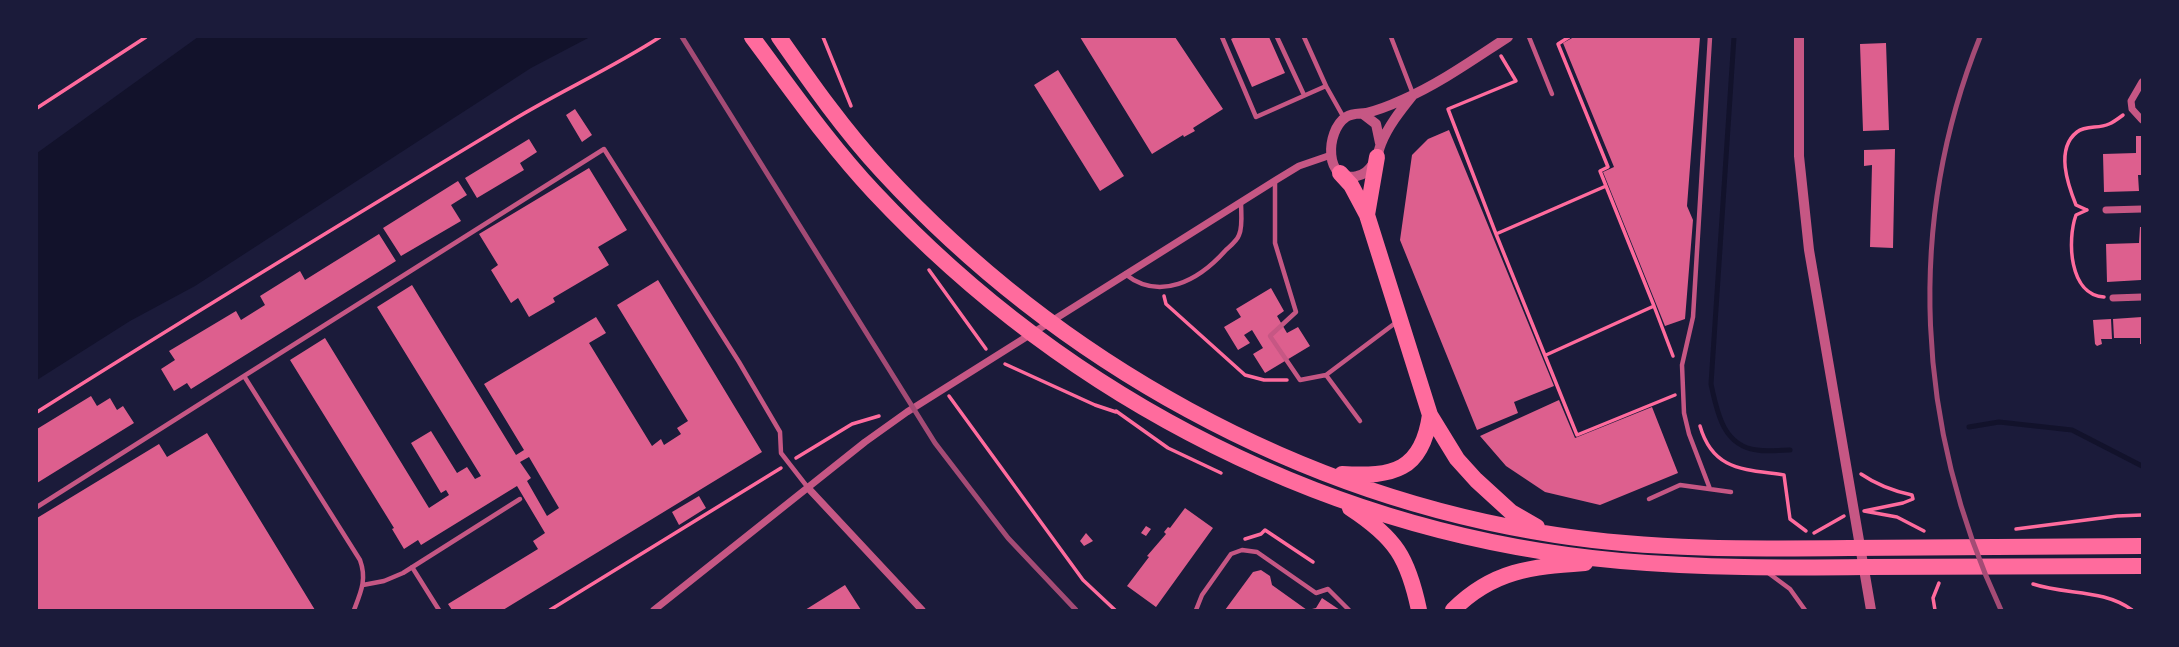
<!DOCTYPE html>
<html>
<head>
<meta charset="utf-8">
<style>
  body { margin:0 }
  #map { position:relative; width:2179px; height:647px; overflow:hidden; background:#1b1b3a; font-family:"DM Sans",sans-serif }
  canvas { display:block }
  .frame { position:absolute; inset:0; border:38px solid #1b1b3a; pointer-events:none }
</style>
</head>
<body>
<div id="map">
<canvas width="2179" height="647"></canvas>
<div class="frame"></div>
</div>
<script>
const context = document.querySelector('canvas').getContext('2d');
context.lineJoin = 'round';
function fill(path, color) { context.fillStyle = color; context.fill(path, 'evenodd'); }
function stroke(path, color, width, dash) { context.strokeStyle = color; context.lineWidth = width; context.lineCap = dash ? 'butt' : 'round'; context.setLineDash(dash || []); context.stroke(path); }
fill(new Path2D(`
  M198,37H590L531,68L195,286L130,321L37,380V153Z`), '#12122b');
stroke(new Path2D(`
  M1734,37L1711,384C1717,412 1723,446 1757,450C1767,452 1779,450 1790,450
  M1969,427L1999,422L2072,430L2142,466`), '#12122b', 5);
fill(new Path2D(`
  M1080,37H1175L1223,109L1193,128L1195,131L1184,137L1183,135L1152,154Z
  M1235,37H1269L1285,73L1252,87L1231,39Z
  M1574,37H1700L1687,206L1693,220L1685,319L1665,326L1603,172L1614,167L1563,43Z
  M1886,43L1889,130L1863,131L1860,44Z
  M1058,70L1124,176L1100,191L1034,85Z
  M575,109L592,135L582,142L566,115Z
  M1449,130L1554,386L1514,402L1518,413L1477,430L1400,240L1412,155L1428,139Z
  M2136,136H2142V175H2138L2139,191L2104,192L2103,154L2136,153Z
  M529,139L537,152L520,163L524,170L477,198L465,178Z
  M1895,149L1893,248L1870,247L1872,165L1864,166V150Z
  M589,168L627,230L598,247L609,265L553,298L555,302L529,317L518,298L511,303L491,270L498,265L479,234Z
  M458,181L467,195L451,205L461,221L401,256L383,228Z
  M2140,227H2142L2141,280L2107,282L2106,244L2139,243Z
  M379,234L396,261L191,389L187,383L174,391L161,369L175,360L169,351L236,311L241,320L265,305L260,296L300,271L305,280Z
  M658,280L762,452L503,610H452L448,604L538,549L533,541L545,533L517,486L421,545L418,540L404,549L392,529L394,528L290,360L325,338L429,508L449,495L446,490L441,493L411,443L431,431L457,473L467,467L475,479L481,476L377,307L412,285L516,455L524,450L484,384L596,317L606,333L589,343L652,446L661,439L664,445L681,434L677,428L688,421L617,305ZM529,457L559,508L547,516L527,481L531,478L520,462Z
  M1271,288L1284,311L1277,316L1287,333L1298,327L1310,346L1265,373L1253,354L1263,348L1252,330L1244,335L1250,343L1238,350L1224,327L1241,317L1236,309Z
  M2142,317V344H2140V338H2114L2113,319Z
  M2111,319L2112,339H2101L2102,344L2097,346L2095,344L2093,320Z
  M91,396L97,406L110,398L117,410L123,406L134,423L37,483V429Z
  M1559,400L1575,438L1652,407L1678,473L1600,505L1545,492L1506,466L1480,436Z
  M207,433L315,610H37V518L159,444L167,457Z
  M699,496L706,508L679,525L672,512Z
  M1185,508L1213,528L1156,607L1127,586L1149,557L1147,556L1166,534L1164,532L1168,527L1170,528Z
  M1146,526L1151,529L1146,536L1141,533Z
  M1086,533L1093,541L1084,546L1080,541Z
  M1261,570L1270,576L1272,585L1307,610H1225L1253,572Z
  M845,585L861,610H805Z
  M1322,598L1340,610H1308L1316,608Z`), '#dd5f8e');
stroke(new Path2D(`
  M823,37L851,106
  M1501,56L1516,81L1448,109L1496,234L1577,435L1675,395
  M37,108L146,37
  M2087,210L2076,205C2068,185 2055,149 2077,132C2086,125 2099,129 2109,124C2114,122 2119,118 2123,115
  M2087,210L2076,215C2067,240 2069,295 2104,297
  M1496,234L1606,186
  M929,270L986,349
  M1164,296L1166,304L1245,375L1264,380H1287
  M1654,306L1673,356
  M1546,355L1654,306L1600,171L1608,167L1558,44L1569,37
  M1005,364L1095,405L1116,412
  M949,396L1083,580L1115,610
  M1116,411L1168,448L1221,473
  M37,412C191,315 347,220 503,126C554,94 609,70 660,37
  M1700,426C1713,471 1744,469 1784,475L1790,519L1806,531
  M796,458L852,424L879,416
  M1861,474C1877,485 1893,491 1912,495L1913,499L1903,503L1864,511L1897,517L1924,531
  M2016,529L2117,516L2142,515
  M1814,533L1844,516
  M1245,539L1261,534L1265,530L1313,562
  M2033,584C2066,595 2104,589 2132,610
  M550,610L781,468
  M1935,610L1933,598L1939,583`), '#ff6b9d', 3.5);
stroke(new Path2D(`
  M1222,37L1256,117L1326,86
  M1277,37L1304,95
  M1304,37L1326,86L1344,118
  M1391,37L1413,94
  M1529,37L1552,94
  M1275,182V243L1296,312L1270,336L1300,380L1326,375L1398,321
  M1125,274C1160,302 1199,280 1225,251C1229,247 1237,241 1239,235C1243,227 1241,212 1241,202
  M1326,375L1360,421
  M244,376L604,149L739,362L780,432L781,453L809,489
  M1710,489L1689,434L1684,413L1682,365L1693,317L1710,37
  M1649,499L1680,485L1731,492
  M37,507L244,376L360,560C367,579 361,592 354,610
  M412,567L439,610
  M1767,572L1790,589L1805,610
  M363,585L384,581L403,573L520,499
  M1196,610L1202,595L1231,554L1242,550L1257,552L1316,593L1328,589L1349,610`), '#c65784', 4.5);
stroke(new Path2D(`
  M2142,82L2131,101L2132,109L2142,120
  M2106,210L2142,209
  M2113,298L2142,297
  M809,489L922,610
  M654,610L865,442L907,412L1276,180L1299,166L1331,155`), '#c65784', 7);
stroke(new Path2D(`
  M1799,37V156L1809,250L1871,610
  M1413,95C1401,110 1388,126 1381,144C1378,151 1378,158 1373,164C1369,170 1364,175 1357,176C1324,184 1325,131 1346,117C1353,113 1359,114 1366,113C1379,110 1391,105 1402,100C1439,84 1474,59 1508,37
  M1363,114L1376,124L1380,143`), '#c65784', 10);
stroke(new Path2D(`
  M752,37C791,89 829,144 874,192C1070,401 1335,536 1621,561C1703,568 1785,568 1866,567C1958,567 2050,566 2142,566
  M779,37C811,83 844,130 882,171C1058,362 1299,496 1556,535C1653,550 1751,549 1849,548C1947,547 2044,547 2142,546
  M1340,173L1351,185L1367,215L1430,415L1457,459L1476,480L1511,512L1537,527
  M1367,215L1377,157
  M1342,474C1393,477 1422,471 1430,415
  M1350,508C1396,538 1408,558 1419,610
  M1453,610C1493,570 1531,567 1585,563`), '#ff6b9d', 16);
stroke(new Path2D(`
  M682,37L935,443L1008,538L1076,610
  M1980,37C1905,224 1916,428 2001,610`), '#a44b75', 5);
</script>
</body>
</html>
